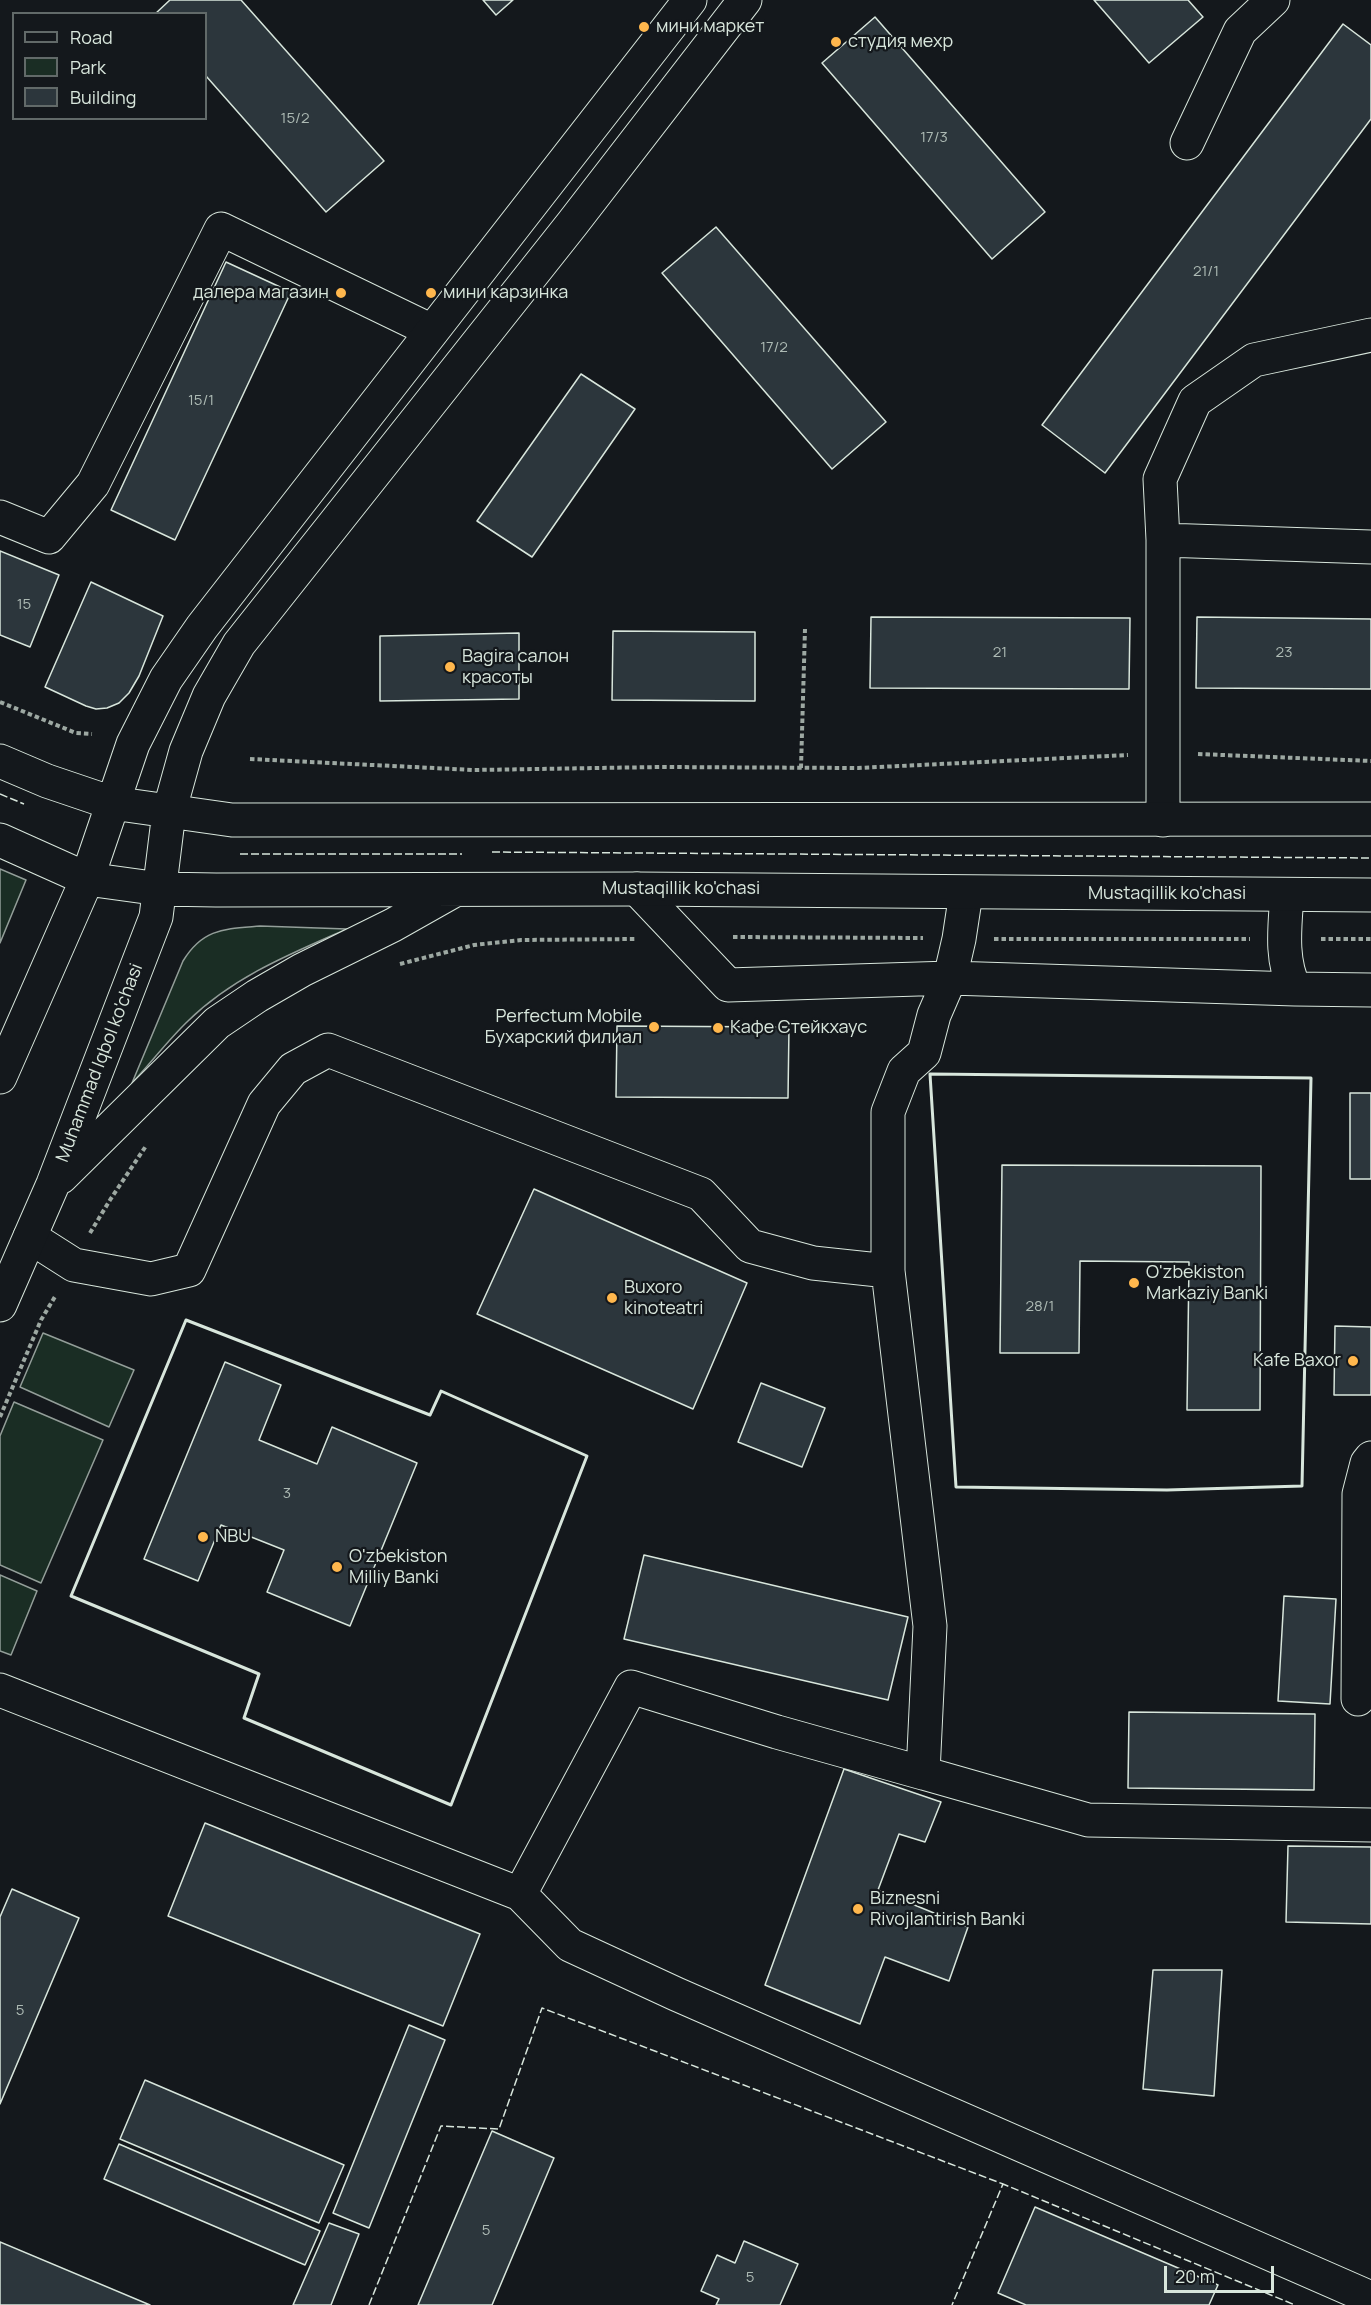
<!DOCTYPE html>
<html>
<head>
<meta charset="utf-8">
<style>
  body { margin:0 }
  #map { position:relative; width:1371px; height:2305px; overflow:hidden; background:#14181c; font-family:Manrope,sans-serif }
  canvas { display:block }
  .legend { position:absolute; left:12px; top:12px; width:195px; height:108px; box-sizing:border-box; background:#14181c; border:2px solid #626a69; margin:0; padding:8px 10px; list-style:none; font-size:18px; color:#d8e6dc }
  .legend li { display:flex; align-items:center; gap:12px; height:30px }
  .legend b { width:30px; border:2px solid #626a69 }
  .scale { position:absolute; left:1164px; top:2266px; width:110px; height:27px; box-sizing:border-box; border:3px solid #d8e6dc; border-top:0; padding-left:8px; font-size:18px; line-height:21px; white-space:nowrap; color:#d8e6dc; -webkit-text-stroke:4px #14181c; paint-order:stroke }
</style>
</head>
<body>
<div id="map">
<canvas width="1371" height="2305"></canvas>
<ul class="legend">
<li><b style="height:8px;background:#14181c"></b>Road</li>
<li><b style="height:16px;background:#1a2d24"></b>Park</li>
<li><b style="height:16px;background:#2c363c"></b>Building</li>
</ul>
<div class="scale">20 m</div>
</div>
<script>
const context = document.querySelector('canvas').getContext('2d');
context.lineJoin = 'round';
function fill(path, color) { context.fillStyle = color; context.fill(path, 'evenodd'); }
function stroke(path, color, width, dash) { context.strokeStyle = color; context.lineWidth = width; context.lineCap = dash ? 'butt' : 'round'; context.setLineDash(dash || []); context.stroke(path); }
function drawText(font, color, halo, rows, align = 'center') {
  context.font = font + ' Manrope,sans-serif'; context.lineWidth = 4.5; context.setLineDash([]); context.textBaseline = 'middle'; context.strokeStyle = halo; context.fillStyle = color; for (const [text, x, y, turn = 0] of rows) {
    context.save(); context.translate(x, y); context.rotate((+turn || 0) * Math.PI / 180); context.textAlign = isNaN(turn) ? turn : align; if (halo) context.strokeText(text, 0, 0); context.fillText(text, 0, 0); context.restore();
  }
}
const green = new Path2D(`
  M0,869L26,880L0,943Z
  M260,926L347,929C290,954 233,977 188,1021C168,1040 151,1063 132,1083L183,961C203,928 225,929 260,926Z
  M43,1333L134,1370L109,1427L20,1387Z
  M14,1402L103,1440L41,1583L0,1565V1436Z
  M0,1575L37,1591L11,1655L0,1651Z`);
fill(green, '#1a2d24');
stroke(green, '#939e99', 1.5);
const building = new Path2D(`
  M170,0H241L384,161L326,212L206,76V14H155Z
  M483,0H513L496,15Z
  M1094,0H1188L1203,17L1149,63Z
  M875,17L1045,212L992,259L822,63Z
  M1343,24L1371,45V119L1105,473L1042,425Z
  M716,227L886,422L832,469L662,273Z
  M226,262L291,292L175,540L111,510Z
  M581,374L635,409L532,557L477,521Z
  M0,551L59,575L30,647L0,635Z
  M91,582L163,616L139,676L129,693L119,703L107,708L96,709L86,706L45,687Z
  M871,617L1130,618L1129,689L870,688Z
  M1197,617L1371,619V689L1196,688Z
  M613,631L755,632V701L612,700Z
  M519,633V699L380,701V636Z
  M617,1026L789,1027L788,1098L616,1097Z
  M1350,1093H1371V1179H1350Z
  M1002,1165L1261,1166L1260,1410H1187L1189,1262L1080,1261L1079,1353H1000Z
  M534,1189L747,1283L693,1409L477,1314Z
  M1335,1326L1371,1327V1395H1334Z
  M225,1362L281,1385L259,1440L317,1464L332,1427L417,1463L350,1626L267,1592L284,1550L221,1525L198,1581L144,1559Z
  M761,1383L825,1408L802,1467L738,1442Z
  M644,1555L908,1617L888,1700L624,1639Z
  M1284,1596L1336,1599L1330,1704L1278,1701Z
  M1129,1712L1315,1714L1314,1790L1128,1788Z
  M844,1769L941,1802L925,1842L899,1834L878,1890L968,1927L949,1981L885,1957L860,2024L765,1985Z
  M205,1823L480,1934L443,2026L168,1916Z
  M1288,1846L1371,1847V1924L1286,1922Z
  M12,1889L79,1918L0,2104V1917Z
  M1153,1970H1222L1214,2096L1143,2089Z
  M409,2025L445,2040L369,2228L333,2213Z
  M145,2080L344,2165L319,2223L120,2139Z
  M492,2131L554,2158L492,2305H418Z
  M119,2144L320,2231L305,2265L104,2179Z
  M1035,2207L1218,2285L1209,2305H1026L998,2293Z
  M329,2223L359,2234L331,2305H293Z
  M744,2241L798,2264L780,2305H716L719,2299L701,2291L717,2255L735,2263Z
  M0,2242L150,2305H0Z`);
fill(building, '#2c363c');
stroke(building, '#d8e6dc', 1.5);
const minor = new Path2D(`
  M1187,143L1240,31L1273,0
  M0,517L49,537L93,484L221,229L432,331
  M1163,540L1371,547
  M1163,820V540L1160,479L1195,401L1254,360L1371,335
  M637,889L728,985L950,978L959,939L966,893
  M1287,895C1285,925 1280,960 1295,989L1371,990
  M30,1237L74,1265L151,1279L189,1270L264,1104L293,1069L328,1050L701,1194L750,1246L813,1263L888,1271
  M0,1690L520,1894L570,1945L676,1994L1371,2298
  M1358,1699L1359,1494L1367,1463L1371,1458
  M923,1773L1088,1820L1371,1825
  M520,1894L631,1687L777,1732L923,1773L930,1626L888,1271V1112L904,1071L924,1053L934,1015L950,978L1295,989`);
const major = new Path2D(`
  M0,761L47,781L112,803L232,820L1371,819
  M0,840L87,879L160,889L216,890L637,889L1371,895
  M0,1077L87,879L133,744L166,679L202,627L690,0
  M61,1177L217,1023L257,996L302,970L393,925L455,890
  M0,1305L53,1184L156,917L169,812L186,751L209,696L239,644L572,224L745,0`);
stroke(minor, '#d8e6dc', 35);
stroke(major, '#d8e6dc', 35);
stroke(new Path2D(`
  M0,702L76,733L92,734
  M1198,754L1371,761
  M250,759L474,770L660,767L858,768L1128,755
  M801,768L805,629
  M733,937L923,938
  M994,939H1250
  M1321,939H1371
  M400,964L474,945L521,940L635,939
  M90,1233L110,1200L146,1146
  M0,1417L41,1320L56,1295`), '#9da8a2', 4, [4.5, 3]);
stroke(minor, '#14181c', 33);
stroke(major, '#14181c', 33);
stroke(new Path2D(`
  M0,794L24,804
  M492,852L1371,858
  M240,854H462
  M1002,2186L1003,2184L1295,2305
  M369,2305L441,2126L499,2129L542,2008L1003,2184L952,2305`), '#d8e6dc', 1.5, [8, 3]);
stroke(new Path2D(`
  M930,1074L1311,1078L1302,1486L1167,1490L956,1487Z
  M186,1320L430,1415L441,1391L587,1456L451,1805L244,1718L259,1674L71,1596Z`), '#d8e6dc', 3);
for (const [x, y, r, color] of [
  [644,27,6,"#ffb74d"],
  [836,42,6,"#ffb74d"],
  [341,293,6,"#ffb74d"],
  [431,293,6,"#ffb74d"],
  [450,667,6,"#ffb74d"],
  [654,1027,6,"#ffb74d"],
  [718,1028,6,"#ffb74d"],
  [1134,1283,6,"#ffb74d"],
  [612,1298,6,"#ffb74d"],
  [1353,1361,6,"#ffb74d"],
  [203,1537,6,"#ffb74d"],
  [337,1567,6,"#ffb74d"],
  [858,1909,6,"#ffb74d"]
]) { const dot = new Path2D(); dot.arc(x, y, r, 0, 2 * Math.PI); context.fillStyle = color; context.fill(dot); stroke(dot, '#14181c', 2); }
drawText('15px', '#adbab4', null, [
  ["15/2",295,119],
  ["17/3",934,138],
  ["21/1",1206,272],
  ["17/2",774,348],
  ["15/1",201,401],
  ["15",24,605],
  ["21",1000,653],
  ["23",1284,653],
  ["28/1",1040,1307],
  ["3",287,1494],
  ["5",20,2011],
  ["5",486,2231],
  ["5",750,2278]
]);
drawText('18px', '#d8e6dc', '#14181c', [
  ["мини маркет",656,27],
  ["студия мехр",848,42],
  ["далера магазин",329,293,"right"],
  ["мини карзинка",443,293],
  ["Bagira салон",462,657],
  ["красоты",462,678],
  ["Perfectum Mobile",642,1017,"right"],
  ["Бухарский филиал",642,1038,"right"],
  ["Кафе Стейкхаус",730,1028],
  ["O'zbekiston",1146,1273],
  ["Markaziy Banki",1146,1294],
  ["Buxoro",624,1288],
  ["kinoteatri",624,1309],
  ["Kafe Baxor",1341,1361,"right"],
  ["NBU",215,1537],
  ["O'zbekiston",349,1557],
  ["Milliy Banki",349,1578],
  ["Biznesni",870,1899],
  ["Rivojlantirish Banki",870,1920]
], 'left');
drawText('18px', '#d8e6dc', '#14181c', [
  ["Mustaqillik ko'chasi",681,889],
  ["Mustaqillik ko'chasi",1167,894],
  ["Muhammad Iqbol ko'chasi",100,1063,-69]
]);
</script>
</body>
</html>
